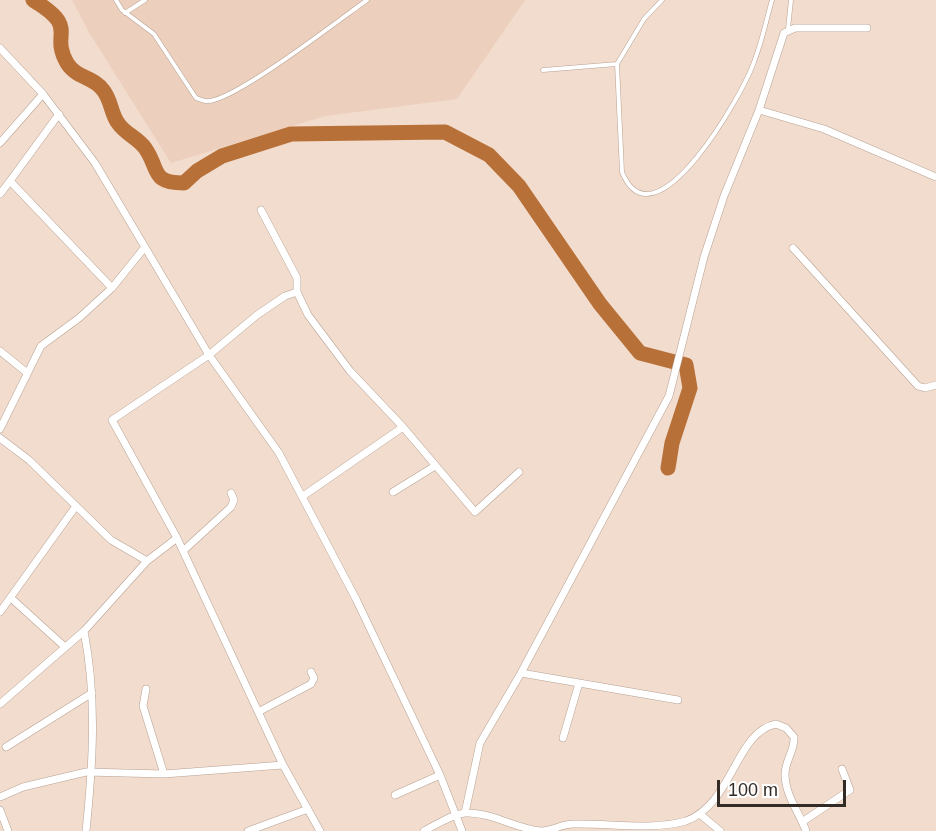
<!DOCTYPE html>
<html>
<head>
<meta charset="utf-8">
<style>
  body { margin:0 }
  #map { position:relative; width:936px; height:831px; overflow:hidden; background:#f2dccd; font-family:Arial,sans-serif }
  canvas { display:block }
  .scale { position:absolute; left:717px; top:780px; width:129px; height:27px; box-sizing:border-box; border:3px solid #332b25; border-top:0; padding-left:8px; font-size:18px; line-height:21px; white-space:nowrap; color:#332b25; -webkit-text-stroke:4px #fff; paint-order:stroke }
</style>
</head>
<body>
<div id="map">
<canvas width="936" height="831"></canvas>
<div class="scale">100 m</div>
</div>
<script>
const context = document.querySelector('canvas').getContext('2d');
context.lineJoin = 'round';
function fill(path, color) { context.fillStyle = color; context.fill(path, 'evenodd'); }
function stroke(path, color, width, dash) { context.strokeStyle = color; context.lineWidth = width; context.lineCap = dash ? 'butt' : 'round'; context.setLineDash(dash || []); context.stroke(path); }
fill(new Path2D(`
  M72,0H525L457,99L325,116L171,163L90,34Z`), '#eccfbc');
stroke(new Path2D(`
  M33,0C81,29 49,32 67,63C76,78 94,77 103,90C111,99 111,114 118,123C124,133 138,138 145,148C160,169 150,183 184,183L197,171L222,156L291,134L445,132L489,155L519,186L600,304L640,353L686,365L690,388L672,443L668,468`), '#b87039', 15);
const service = new Path2D(`
  M116,0L122,10L154,34L196,98C200,99 204,102 209,101C237,99 339,20 367,0
  M662,0L644,19L617,64L622,172C654,251 743,94 754,62C762,42 766,21 772,0
  M125,13L145,0
  M788,29L791,0
  M543,70L617,64`);
const minor = new Path2D(`
  M0,48L43,94L95,163L209,355L279,453L356,599L440,775L462,831
  M759,110L824,129L936,177
  M59,114L10,181L112,288
  M0,143L43,94
  M0,194L10,181
  M261,210L297,278V292L308,315L350,371L403,427
  M793,248L918,386L925,388L936,385
  M297,292L285,296L257,315L209,355L112,420L177,538L283,765L320,831
  M0,351L26,372
  M0,429L41,346L79,318L112,288L145,247
  M0,438L29,460L111,540L147,561
  M393,492L435,466
  M303,496L403,427L475,512L519,472
  M183,551L231,507L234,500L231,493
  M11,598L65,647
  M0,612L76,506
  M84,631C97,697 93,763 86,831
  M521,673L678,700
  M146,689L143,706L164,774
  M0,704L84,631L147,561L177,538
  M260,711L311,684L314,678L311,672
  M563,738L579,683
  M6,747L92,693
  M395,795L440,775
  M0,797L23,787L86,772L164,774L283,765
  M0,810L8,831
  M465,813L480,743L521,673L669,396L704,257L724,196L759,110L784,33L795,28H867
  M701,815L720,831
  M802,822L850,790L842,769
  M248,831L308,809
  M424,831C436,825 452,814 466,813C492,812 516,829 541,831C552,831 562,824 573,824C611,823 649,831 686,821C733,804 735,732 776,724L786,728L794,737C795,750 785,761 785,774C785,795 799,812 806,831`);
stroke(service, '#b6a193', 5);
stroke(minor, '#b6a193', 8);
stroke(service, '#fff', 4);
stroke(minor, '#fff', 7);
</script>
</body>
</html>
